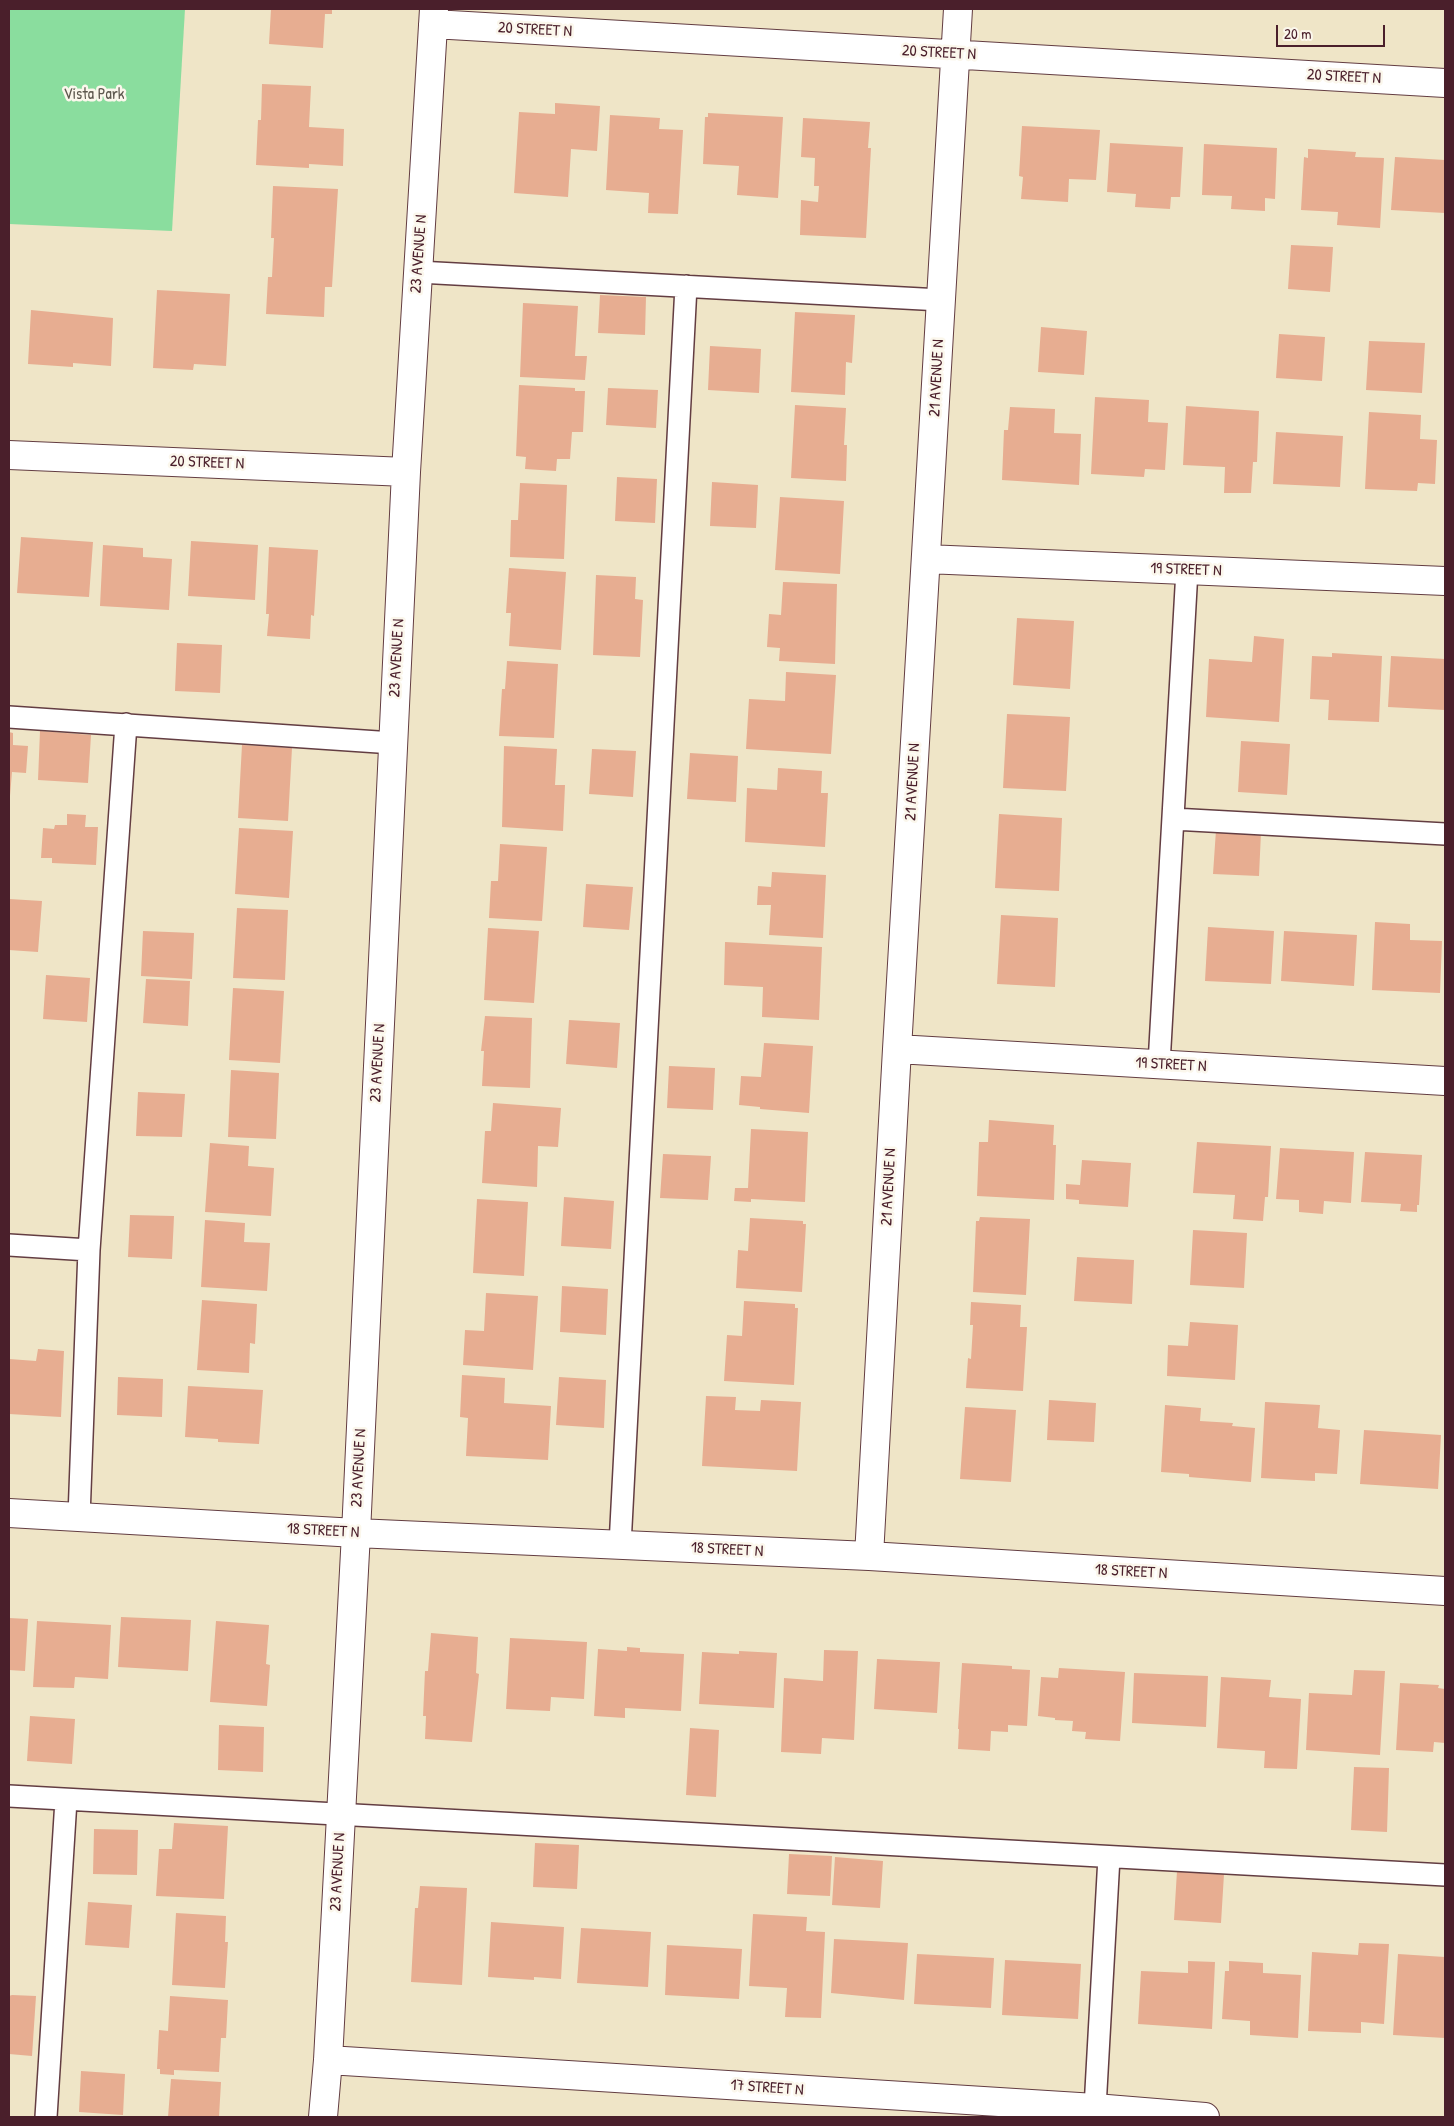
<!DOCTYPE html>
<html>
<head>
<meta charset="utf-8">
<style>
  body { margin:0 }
  #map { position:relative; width:1454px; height:2126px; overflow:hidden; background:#efe5c7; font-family:"Patrick Hand",sans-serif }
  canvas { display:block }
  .frame { position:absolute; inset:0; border:10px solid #4a1f2b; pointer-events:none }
  .scale { position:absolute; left:1276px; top:25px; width:109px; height:22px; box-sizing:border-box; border:2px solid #4a1f2b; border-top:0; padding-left:6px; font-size:15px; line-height:18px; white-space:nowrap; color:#4a1f2b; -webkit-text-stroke:4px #fbf7ec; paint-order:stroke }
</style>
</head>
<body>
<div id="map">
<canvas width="1454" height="2126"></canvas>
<div class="frame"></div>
<div class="scale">20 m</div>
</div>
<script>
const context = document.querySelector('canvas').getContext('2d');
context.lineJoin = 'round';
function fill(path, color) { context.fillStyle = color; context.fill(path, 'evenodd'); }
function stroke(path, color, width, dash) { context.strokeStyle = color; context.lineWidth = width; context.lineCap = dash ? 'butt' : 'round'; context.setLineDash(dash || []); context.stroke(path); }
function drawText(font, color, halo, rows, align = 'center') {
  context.font = font + ' "Patrick Hand",sans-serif'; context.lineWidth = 5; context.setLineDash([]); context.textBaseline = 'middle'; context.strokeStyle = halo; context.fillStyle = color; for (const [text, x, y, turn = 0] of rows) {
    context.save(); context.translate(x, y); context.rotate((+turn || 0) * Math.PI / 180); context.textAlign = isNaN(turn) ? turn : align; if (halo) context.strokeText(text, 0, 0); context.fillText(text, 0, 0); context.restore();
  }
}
fill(new Path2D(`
  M9,9H185L172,231L9,224Z`), '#8add9e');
fill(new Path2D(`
  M271,9H332V14H325L323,48L269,44Z
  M262,84L311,86L309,127L344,129L343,166L309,164V168L256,165L258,120H261Z
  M555,103L600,106L597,151L571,149L568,197L514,193L519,112L555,114Z
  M708,113L783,117L778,198L737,195L739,166L703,164L705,117H708Z
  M610,115L660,118L659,129L683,130L678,214L648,213L649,193L606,190Z
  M803,118L870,122L868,148H871L866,238L800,235L801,200L818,202L819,186H814L815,158L801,157Z
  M1022,126L1100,130L1096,180L1069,179L1068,202L1021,199L1023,177L1019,176Z
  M1110,143L1183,147L1180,197H1171L1170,209L1135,207L1136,194L1107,192Z
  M1204,144L1277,148L1275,199L1265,198V211L1231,209L1232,196L1202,195Z
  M1308,149L1356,152L1355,157L1384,158L1380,228L1337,225L1338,212L1301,210L1304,157L1308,158Z
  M1395,157L1445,160V213L1391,210Z
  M273,186L338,189L332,287H325L324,317L266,314L268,277H272L274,238H271Z
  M1291,245L1333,247L1330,292L1288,289Z
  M157,290L230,294L226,366L194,364L193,370L153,368Z
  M600,295L646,297L645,335L598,333Z
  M523,303L578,306L575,356H587L585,380L520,377Z
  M31,310L113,318L111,366L73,363V367L28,364Z
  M795,312L855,315L852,363L846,362L845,395L791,392Z
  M1041,327L1087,331L1084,375L1038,372Z
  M1279,334L1325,337L1322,381L1276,378Z
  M1369,341L1425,343L1422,393L1366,390Z
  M710,346L761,349L759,393L708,390Z
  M519,385L575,388V391H585L583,432H572L570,459H557L556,471L525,469L526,457L516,456Z
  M608,388L658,390L656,428L606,425Z
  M1095,397L1149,400L1148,422L1168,423L1165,470L1145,469L1144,477L1091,474Z
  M795,405L846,408L844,445H847L846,481L791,478Z
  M1186,406L1259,411L1257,462H1253L1251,493H1224L1225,467L1183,465Z
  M1010,407L1055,409L1054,433L1081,434L1079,485L1002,480L1004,430H1008Z
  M1369,412L1421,415L1420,439L1437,440L1435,484L1418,483L1417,491L1365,489Z
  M1276,432L1343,436L1340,487L1273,484Z
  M617,477L657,479L655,523L615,521Z
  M712,482L758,485L756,528L710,526Z
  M520,483L567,485L564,559L510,557L511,520H518Z
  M780,497L844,501L840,574L775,570Z
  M21,537L93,542L89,597L17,593Z
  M191,541L258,545L255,600L188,596Z
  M103,545L143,548V557L172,559L169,610L100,606Z
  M269,547L318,550L314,616L311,615L310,639L267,636L269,614H266Z
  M509,568L566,572L561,650L509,646L511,613H506Z
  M596,575L636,577L635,599L643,600L640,657L593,655Z
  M783,582L837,584L835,664L779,661L780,648L767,647L769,614L781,615Z
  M1017,618L1074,621L1070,689L1013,685Z
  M1254,636L1284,639L1279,722L1206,717L1209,659L1252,662Z
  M177,643L222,645L220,693L175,691Z
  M1332,653L1382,656L1379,722L1328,720L1329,700L1310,699L1312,656L1332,657Z
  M1391,656L1445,659V710L1388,707Z
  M507,661L558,664L554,738L499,736L502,689H505Z
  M786,672L836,675L831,754L746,749L749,699L785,701Z
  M1007,714L1070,717L1066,791L1003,788Z
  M40,731L91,735L88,783L38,780Z
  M9,732L13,733V745L28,746L26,773L12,772L10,796Z
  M1241,741L1290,744L1287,795L1238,792Z
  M242,745L292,748L288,821L238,818Z
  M504,746L557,749L555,785H565L563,831L502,827Z
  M592,749L636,751L633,797L589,794Z
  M690,753L738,756L736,802L687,799Z
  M778,768L822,771L821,793H828L825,847L745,842L747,788L777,790Z
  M67,814L86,815L85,827H98L96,865L52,863V858H41L43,828L54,829L55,825H67Z
  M999,814L1062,818L1059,891L995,888Z
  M239,828L293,831L289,898L235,894Z
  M1216,830L1261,832L1259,876L1213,874Z
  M500,844L547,847L542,921L489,918L491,881H498Z
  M772,872L826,875L823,938L769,935L771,905H757L758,886L771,887Z
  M586,884L633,887L629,930L583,927Z
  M9,899L42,901L38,952L9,950Z
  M237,908L288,910L285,980L233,978Z
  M1001,915L1058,918L1055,987L997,984Z
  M1375,922L1410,924V940L1442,941L1440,993L1372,990Z
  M1208,927L1274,931L1271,984L1205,981Z
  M488,928L539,931L534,1003L484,1000Z
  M143,931L194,933L192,979L141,976Z
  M1284,931L1357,935L1354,986L1281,981Z
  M725,942L822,947L819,1020L762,1017L763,987L724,985Z
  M46,975L90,978L87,1022L43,1019Z
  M146,979L190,981L188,1026L143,1023Z
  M233,988L284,991L280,1063L229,1060Z
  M485,1016L532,1018L530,1088L482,1086L484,1051H481Z
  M569,1020L620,1023L617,1068L566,1064Z
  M764,1043L813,1046L809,1113L760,1109V1107L739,1105L741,1076L761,1077Z
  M669,1066L715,1068L713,1110L667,1108Z
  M231,1070L279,1073L276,1139L228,1137Z
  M138,1092L185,1094L182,1137L136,1136Z
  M493,1103L561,1108L558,1147L538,1146L537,1187L482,1183L485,1131H491Z
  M989,1120L1054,1125L1053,1145H1056L1054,1200L977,1196L979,1142H988Z
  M751,1129L808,1132L805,1202L751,1199V1202L734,1201L735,1188H748Z
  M1197,1142L1271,1146L1268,1197H1265L1263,1221L1233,1219L1235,1195L1193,1193Z
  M210,1143L249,1146L248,1166L274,1168L271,1216L205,1212Z
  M1280,1148L1354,1152L1351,1203L1324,1201L1323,1214L1299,1212V1200L1276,1199Z
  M1365,1152L1422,1155L1419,1205H1417V1212L1400,1211L1401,1204L1361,1202Z
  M663,1154L711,1156L708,1200L660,1198Z
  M1082,1160L1131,1163L1128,1207L1079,1204V1200L1066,1199V1184L1080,1185Z
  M564,1197L614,1201L611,1249L561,1246Z
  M477,1199L528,1202L524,1276L473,1273Z
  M130,1215L174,1216L172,1259L128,1257Z
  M980,1217L1030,1219L1026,1295L973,1292L976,1221H979Z
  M750,1218L803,1221V1224H806L802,1292L736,1288L738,1250L748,1251Z
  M205,1220L245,1223L244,1242L270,1243L267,1291L201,1287Z
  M1193,1230L1247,1233L1244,1288L1190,1285Z
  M1077,1257L1134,1260L1132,1304L1074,1301Z
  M562,1286L608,1289L606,1335L560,1332Z
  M486,1293L538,1296L533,1370L463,1365L465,1330L484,1331Z
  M202,1300L257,1304L255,1344L250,1343L249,1373L197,1370Z
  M744,1301L795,1304V1308H798L794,1385L724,1381L727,1335L742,1336Z
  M971,1302L1021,1305L1020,1327H1027L1023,1391L966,1388L968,1358L971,1359L973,1325H970Z
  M1190,1322L1238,1325L1235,1380L1167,1376L1168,1345L1188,1346Z
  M38,1349L64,1351L61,1417L9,1414V1359L36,1361Z
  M462,1375L505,1378L504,1403L551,1406L548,1460L466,1456L468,1418L460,1417Z
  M118,1377L163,1379L162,1417L117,1415Z
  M559,1377L606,1380L604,1428L556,1425Z
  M188,1386L263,1390L259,1444L218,1442V1439L185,1437Z
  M706,1396L736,1397L735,1410L760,1411L761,1400L801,1402L797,1471L702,1466Z
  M1049,1400L1096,1403L1094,1442L1047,1440Z
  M1265,1402L1320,1405L1318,1428L1340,1430L1337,1474L1315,1473V1481L1261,1478Z
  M1165,1405L1201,1408L1200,1421L1233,1423L1232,1426L1255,1428L1251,1482L1189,1477V1474L1161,1472Z
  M965,1407L1016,1410L1011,1482L960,1479Z
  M1364,1430L1441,1435L1438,1489L1360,1484Z
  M121,1617L191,1620L188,1671L118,1667Z
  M9,1618L28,1619L25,1671L9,1670Z
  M37,1621L111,1625L108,1679L75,1677L74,1688L33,1687Z
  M216,1621L269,1625L266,1664L270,1665L267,1706L210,1702Z
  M431,1633L478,1637L476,1673L479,1674L472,1742L425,1739L426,1716H423L425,1671H428Z
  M510,1638L587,1642L584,1699L551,1697L550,1711L506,1709Z
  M627,1647L640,1648V1652L684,1654L681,1711L625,1708V1718L594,1716L598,1649L627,1651Z
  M824,1650L858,1651L854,1740L822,1738L821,1754L781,1752L784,1678L823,1681Z
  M739,1651L777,1653L774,1708L699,1704L702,1652L739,1654Z
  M877,1659L940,1662L937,1713L874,1709Z
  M962,1663L1012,1666V1669L1030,1670L1027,1726L1008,1725V1732L991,1731L990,1751L958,1749L959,1729H958Z
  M1059,1668L1125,1672L1120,1741L1085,1739L1086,1732L1072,1731L1073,1721L1055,1720V1718L1038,1716L1041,1677L1058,1678Z
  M1354,1670L1385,1671L1380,1755L1306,1750L1309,1693L1352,1695Z
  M1134,1673L1208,1676L1206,1727L1132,1723Z
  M1221,1677L1271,1680L1269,1697L1301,1699L1297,1769L1264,1768L1265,1751L1217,1748Z
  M1400,1683L1439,1685L1438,1688L1445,1689V1743L1434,1742L1433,1752L1396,1750Z
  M30,1716L75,1719L72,1764L27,1761Z
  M219,1725L264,1727L263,1772L218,1770Z
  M690,1728L719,1730L716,1797L686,1795Z
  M1354,1767L1389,1768L1387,1832L1351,1830Z
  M174,1823L228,1826L224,1899L156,1896L159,1849H172Z
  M94,1829L138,1830L137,1875L93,1874Z
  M535,1843L579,1845L577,1889L533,1887Z
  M789,1854L832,1856L830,1896L787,1894Z
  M835,1857L883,1861L880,1908L832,1905Z
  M1177,1871L1224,1874L1221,1923L1174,1920Z
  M420,1886L467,1888L462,1985L411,1982L415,1908H418Z
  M88,1902L132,1905L129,1948L85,1945Z
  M176,1913L226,1916L225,1942H228L225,1988L172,1985Z
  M753,1914L807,1917L806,1931L825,1932L821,2018L785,2017L787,1988L749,1986Z
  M491,1922L564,1927L561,1979L534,1977V1980L488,1977Z
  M581,1928L651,1932L648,1987L577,1983Z
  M834,1939L908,1943L904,2000L831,1993Z
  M1359,1943L1389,1944L1384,2024L1361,2022V2033L1308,2031L1312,1952L1358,1955Z
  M667,1945L742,1949L739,1999L665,1995Z
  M917,1954L994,1958L991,2008L914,2004Z
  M1398,1954L1445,1957V2038L1393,2035Z
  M1005,1960L1081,1964L1078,2019L1002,2015Z
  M1188,1961L1215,1962L1212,2029L1138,2024L1141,1971L1188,1973Z
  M1229,1961L1263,1963V1973L1301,1975L1298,2038L1250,2035V2021L1222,2019L1225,1971H1229Z
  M12,1995L36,1996L32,2056L9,2054V1996Z
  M170,1996L228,2000L226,2038H221L219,2072L174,2070V2075L160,2074V2069H157L159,2030L168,2031Z
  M81,2071L125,2074L123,2115L79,2112Z
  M171,2079L221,2082L219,2117H168Z`), '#e7ad91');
const lane = new Path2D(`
  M418,272L941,300
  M9,717L393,743
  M1173,819L1445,834
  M1159,1064L1187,570
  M9,1245L89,1250
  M79,1517L89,1250L126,724
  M620,1545L686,286
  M9,1796L1445,1875
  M1095,2108L1109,1857
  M46,2117L66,1800`);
const street = new Path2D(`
  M433,24L1445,83
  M9,455L406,472
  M926,559L1445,581
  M897,1049L1445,1081
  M9,1513L356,1533L869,1556L1445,1591
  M869,1556L897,1049L958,9
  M328,2060L1095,2108L1205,2117
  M323,2117L328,2060L356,1533L406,472L434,9`);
stroke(lane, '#633d42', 24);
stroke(street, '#633d42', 30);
stroke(lane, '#fff', 21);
stroke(street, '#fff', 28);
drawText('16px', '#4a1f2b', '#fbf7ec', [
  ["20 STREET N",535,30,3],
  ["20 STREET N",939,53,3],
  ["20 STREET N",1344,77,3],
  ["23 AVENUE N",419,254,-86],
  ["21 AVENUE N",937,378,-87],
  ["20 STREET N",207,463,2],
  ["19 STREET N",1186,570,2],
  ["23 AVENUE N",397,658,-87],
  ["21 AVENUE N",913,782,-87],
  ["23 AVENUE N",378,1063,-87],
  ["19 STREET N",1171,1065,3],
  ["21 AVENUE N",889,1187,-87],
  ["23 AVENUE N",359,1468,-87],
  ["18 STREET N",323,1531,3],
  ["18 STREET N",727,1550,3],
  ["18 STREET N",1131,1572,3],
  ["23 AVENUE N",338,1872,-87],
  ["17 STREET N",767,2088,4]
]);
drawText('16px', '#5d584e', '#fbf7ec', [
  ["Vista Park",94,95]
]);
</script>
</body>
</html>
